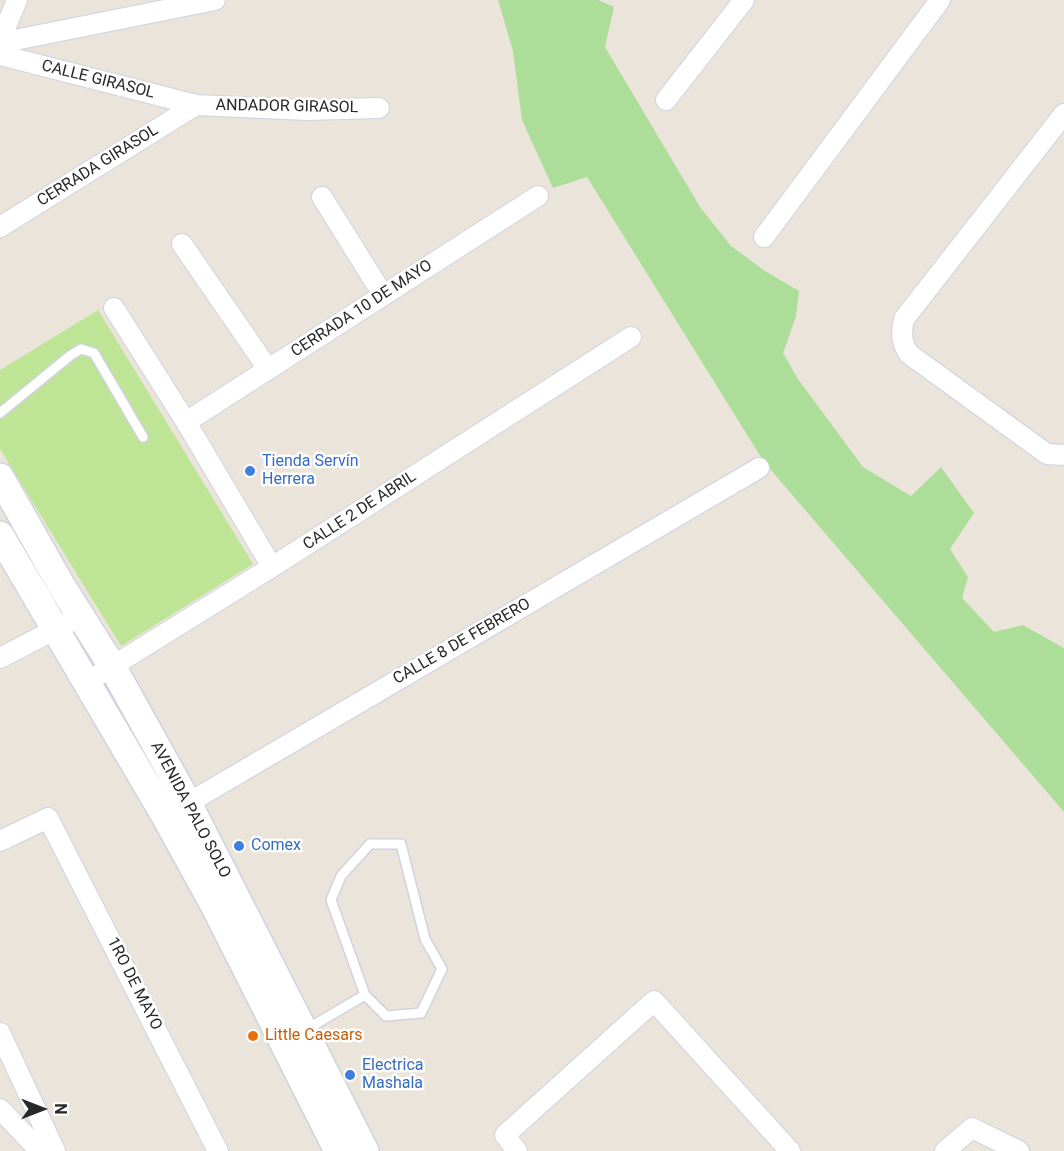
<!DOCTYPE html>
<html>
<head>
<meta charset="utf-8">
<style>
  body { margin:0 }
  #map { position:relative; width:1064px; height:1151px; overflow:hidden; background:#eae4da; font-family:Roboto,sans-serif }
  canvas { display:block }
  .north { position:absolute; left:12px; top:1079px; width:60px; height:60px; -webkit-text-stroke:4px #fff; paint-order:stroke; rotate:90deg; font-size:16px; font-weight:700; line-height:24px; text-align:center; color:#282828 }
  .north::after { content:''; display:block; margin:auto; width:21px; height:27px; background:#282828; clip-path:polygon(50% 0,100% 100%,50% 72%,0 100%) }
</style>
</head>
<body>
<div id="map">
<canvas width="1064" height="1151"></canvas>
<div class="north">N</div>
</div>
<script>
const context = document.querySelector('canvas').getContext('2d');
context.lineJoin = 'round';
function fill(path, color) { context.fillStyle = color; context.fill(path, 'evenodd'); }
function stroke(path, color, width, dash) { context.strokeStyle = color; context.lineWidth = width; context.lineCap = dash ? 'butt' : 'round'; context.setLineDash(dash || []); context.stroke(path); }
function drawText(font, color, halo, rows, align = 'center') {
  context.font = font + ' Roboto,sans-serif'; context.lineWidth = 5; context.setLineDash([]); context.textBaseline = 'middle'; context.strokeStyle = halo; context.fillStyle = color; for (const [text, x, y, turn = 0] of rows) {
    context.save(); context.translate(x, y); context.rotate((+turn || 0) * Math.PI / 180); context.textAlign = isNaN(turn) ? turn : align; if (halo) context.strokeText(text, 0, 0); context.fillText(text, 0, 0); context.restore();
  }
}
fill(new Path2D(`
  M498,0H598L614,7L605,47L700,207L731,246L765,271L799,291L796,316L783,353L798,379L863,467L911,496L941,467L974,513L950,549L968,577L962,598L994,632L1023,625L1064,648V812L764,462L587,177L553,188L522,120L513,51Z`), '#acde99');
fill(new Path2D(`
  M98,310L253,564L121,646L0,449V370Z`), '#bee595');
const lane = new Path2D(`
  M0,413L71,355L81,349L94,353L143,437
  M370,844H401L425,939L442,969L421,1013L386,1016L365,995L331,900L341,876Z
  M307,1029L365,995`);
const street = new Path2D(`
  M0,41L17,0
  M0,43L215,0
  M0,55L196,105L307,110L379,108
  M666,100L744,0
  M1064,114L904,319C901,334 901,342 909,354L1047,454L1064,455
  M322,197L383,295
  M0,227L196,105
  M764,237L940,0
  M182,244L268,369
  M114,308L186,422L272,567
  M186,422L538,196
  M0,658L81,616
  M87,682L272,567L631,337
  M178,809L759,468
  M0,841L48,818L218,1151
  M0,1033L55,1151
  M0,1109L40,1151
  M517,1151L505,1135L654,1001L790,1151
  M945,1151L972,1128L1019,1151`);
const secondary = new Path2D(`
  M0,477L61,585L112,666L188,803L365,1151
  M0,535L165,816L214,905L338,1151`);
stroke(lane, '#d0d2e0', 12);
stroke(street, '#d0d2e0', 22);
stroke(secondary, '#d0d2e0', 30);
stroke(lane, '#fff', 9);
stroke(street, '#fff', 20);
stroke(secondary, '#fff', 27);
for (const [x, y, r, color] of [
  [250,471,6,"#3f7fe0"],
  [239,846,6,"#3f7fe0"],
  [253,1036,6,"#e8710a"],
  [350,1075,6,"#3f7fe0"]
]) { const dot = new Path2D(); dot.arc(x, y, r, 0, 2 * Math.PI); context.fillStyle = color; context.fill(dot); stroke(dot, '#fff', 2); }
drawText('16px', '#282828', '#fff', [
  ["CALLE GIRASOL",98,80,14],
  ["ANDADOR GIRASOL",287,107,1],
  ["CERRADA GIRASOL",98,166,-32],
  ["CERRADA 10 DE MAYO",362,309,-33],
  ["CALLE 2 DE ABRIL",360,511,-33],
  ["CALLE 8 DE FEBRERO",462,642,-30],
  ["AVENIDA PALO SOLO",190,810,62],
  ["1RO DE MAYO",134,984,63]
]);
drawText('16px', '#366cbe', '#fff', [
  ["Tienda Servín",262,462],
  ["Herrera",262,480],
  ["Comex",251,846],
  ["Electrica",362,1066],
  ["Mashala",362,1084]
], 'left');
drawText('16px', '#c56008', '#fff', [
  ["Little Caesars",265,1036]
], 'left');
</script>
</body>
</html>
